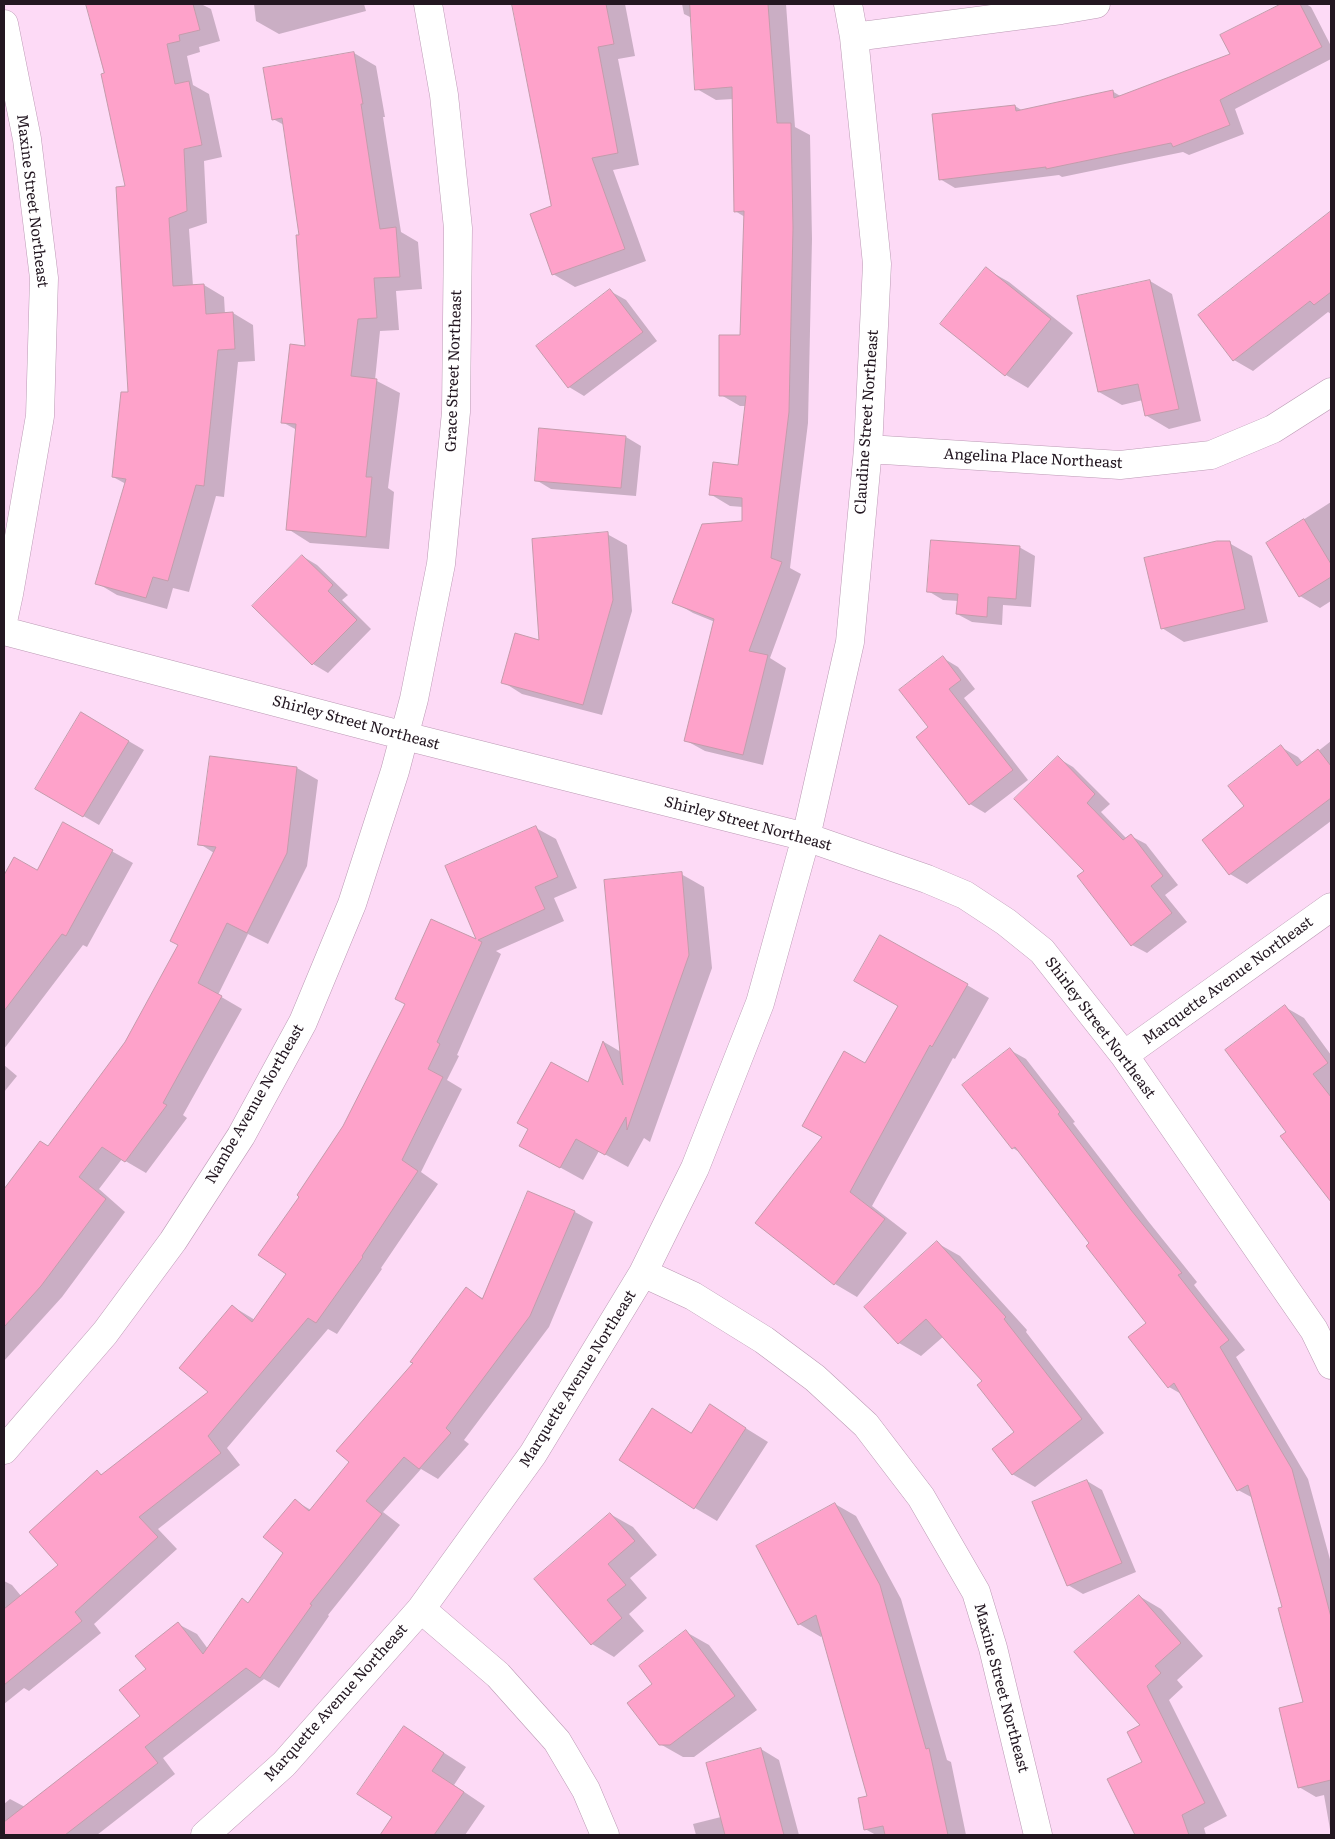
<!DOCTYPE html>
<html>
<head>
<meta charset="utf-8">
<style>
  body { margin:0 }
  #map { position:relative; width:1335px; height:1839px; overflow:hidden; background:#fddaf6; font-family:Literata,serif }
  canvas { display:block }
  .frame { position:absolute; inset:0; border:5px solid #231721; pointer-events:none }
</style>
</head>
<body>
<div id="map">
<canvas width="1335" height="1839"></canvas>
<div class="frame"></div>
</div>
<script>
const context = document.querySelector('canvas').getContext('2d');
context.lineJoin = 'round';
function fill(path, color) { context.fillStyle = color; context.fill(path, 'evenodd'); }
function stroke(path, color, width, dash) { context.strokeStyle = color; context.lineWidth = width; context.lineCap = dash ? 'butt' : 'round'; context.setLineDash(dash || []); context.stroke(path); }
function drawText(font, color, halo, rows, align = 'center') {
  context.font = font + ' Literata,serif'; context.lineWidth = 5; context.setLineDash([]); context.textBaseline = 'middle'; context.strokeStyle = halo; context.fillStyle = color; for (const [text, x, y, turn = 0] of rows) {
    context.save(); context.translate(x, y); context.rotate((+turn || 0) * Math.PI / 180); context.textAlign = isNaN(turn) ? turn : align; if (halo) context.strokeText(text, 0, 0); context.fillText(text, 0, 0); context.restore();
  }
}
fill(new Path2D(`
  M87,4H201L211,9L220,41L199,47L200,52L187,56L193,85L209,94L222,157L204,161L207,223L189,229L193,286L204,285L224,297L225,314L233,313L253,325L255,361L238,362L224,497L216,496L189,592L173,588L167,609L117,595L97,583L126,484L113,477L129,394L126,187L106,74Z
  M254,4H364L366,11L279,34L256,21Z
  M516,4H625L635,56L618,59L639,165L613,170L646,261L575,287L553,274L552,207Z
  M682,4H786L795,127L810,135L812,239L808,423L790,568L801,574L770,658L786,668L763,765L705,751L685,740L715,622L693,613L674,602L743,522V507L730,506L710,494L739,466L746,406H740L721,395L741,336L745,217L735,211L733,99L716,100L697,89L692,18L684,14Z
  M1284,4H1306L1311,7L1331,46V59L1235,109L1244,134L1189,155L1183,152L1062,177L1059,175L955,188L940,179L1015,106L1023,111L1112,91L1122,97L1231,55L1221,36Z
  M354,53L376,66L385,117H383L401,232L418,242L422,289L396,291L399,330L380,331L375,380L400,393L388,488L394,492L389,549L310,543L288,529L297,430L282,422L306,347L300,236L284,125L273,119Z
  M1331,213V314L1328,312L1253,371L1234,360L1199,316Z
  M986,269L1009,282L1073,333L1028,388L1006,375Z
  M1150,281L1172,294L1201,421L1169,429L1147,416L1143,400L1122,405L1099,392Z
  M610,291L626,300L657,341L584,396L569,387Z
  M626,437L641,446L636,496L551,489L536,480Z
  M1331,502V601L1320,608L1300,596L1267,543Z
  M607,534L627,545L632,611L602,715L522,694L503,682L541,641Z
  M1229,543L1252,556L1268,622L1184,642L1162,628Z
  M1019,547L1035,556L1031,607L1003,605L1002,625L972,622L957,614L958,601L943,600L928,591Z
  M302,556L317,565L348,595L342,600L371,629L328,673L313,664Z
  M943,658L958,667L975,689L964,698L1028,780L985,813L970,804L930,727Z
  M82,714L144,750L99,825L37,789Z
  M1331,741V821L1247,884L1230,874L1246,807L1281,747L1298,757L1303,763Z
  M211,758L297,768L318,780L307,866L268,944L248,934L218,995L242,1009L183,1115L187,1118L146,1173L122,1159L99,1189L125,1212L62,1297L4,1361V1233L27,1201L49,1147L127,1042L179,945L214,853L200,844Z
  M1058,758L1073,767L1110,804L1101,812L1127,839L1131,836L1146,844L1178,885L1165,895L1187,922L1147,953L1132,945L1086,871Z
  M63,824L133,863L87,947L83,945L4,1049V877L14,859L37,872Z
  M536,828L556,839L577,888L554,898L564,921L496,951L501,954L457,1055L459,1056L447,1080L462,1089L421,1172L438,1184L381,1268L382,1269L337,1334L328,1329L227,1448L240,1465L158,1529L177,1549L94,1624L101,1633L29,1691L24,1688L4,1704V1581L12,1585L21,1596L60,1565L97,1472L103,1475L209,1392L232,1306L255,1320L287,1274L479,942L446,867Z
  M681,874L704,887L712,968L650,1142L644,1138L628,1167L599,1151L583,1180L543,1158L589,1084L604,1042L621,1052Z
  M967,985L989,998L955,1059L953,1058L872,1206L907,1233L857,1297L835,1284L824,1137L865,1064Z
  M1285,1007L1304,1018L1331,1055V1200L1282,1136L1288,1132Z
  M1010,1050L1026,1059L1075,1122L1073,1123L1148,1221L1197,1282L1194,1285L1245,1350L1236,1357L1308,1479L1331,1563V1835L1324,1795L1316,1797L1299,1787L1304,1703L1283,1608L1253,1498L1238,1490L1183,1395L1169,1387L1148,1323L1091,1243L1022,1154L1013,1148L964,1086Z
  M4,1065L17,1076L4,1092Z
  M575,1212L593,1222L549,1327L464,1440L469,1444L438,1479L421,1469L383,1512L400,1525L328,1615L329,1616L279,1688L264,1679L163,1758L175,1774L97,1835H4V1804L10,1799L25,1807L142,1716L147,1670L178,1624L197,1634L208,1649L249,1603L285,1553L295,1501L311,1510L350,1462L414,1363L466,1289L484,1299Z
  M937,1243L960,1256L1027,1330L1026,1332L1104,1433L1035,1487L1012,1474L1016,1432L984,1381L944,1336L921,1356L899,1343Z
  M710,1406L768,1442L717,1521L695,1508L652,1409L692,1434Z
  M1087,1481L1102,1490L1136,1572L1083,1594L1068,1585Z
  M835,1504L856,1516L901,1599L947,1760L951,1762L966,1835H876L865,1829L869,1797L823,1635L821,1637L799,1624Z
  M610,1514L633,1527L657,1555L630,1578L647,1598L629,1614L644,1631L614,1657L592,1644Z
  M1139,1596L1161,1609L1203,1656L1177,1680L1183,1687L1169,1700L1227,1816L1204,1828L1206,1835H1137L1109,1780L1144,1762Z
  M686,1632L709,1645L757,1710L694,1757H683L660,1744L654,1684Z
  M404,1727L466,1767L454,1785L485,1806L465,1835H386L383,1833L393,1817Z
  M761,1749L779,1760L799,1835H696L693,1824L721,1817Z`), '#0003');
const building = new Path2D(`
  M86,4H193L200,30L179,35L180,41L167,44L175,84L189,81L202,145L184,149L187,211L169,218L173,286L204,284L206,314L233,312L235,349L218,350L204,486L196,485L168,581L153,577L146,598L95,584L126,479L112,477L121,392H128L116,187L125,186L101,74L104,73Z
  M512,4H606L614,44L598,47L618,153L592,158L625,249L552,275L530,214L551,206Z
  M690,4H768L777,123H791L793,228L789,412L771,558L782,562L749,651L768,655L743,755L684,741L714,619L672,603L702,524L742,521V498L709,495L713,462L738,465L746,396H719V335H740L744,211L734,212L732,87L695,90Z
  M1281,4H1300L1322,47L1220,100L1230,125L1173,147L1171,143L1046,169V167L939,180L932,114L1015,105L1016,111L1113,90L1114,98L1230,54L1220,35Z
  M354,52L363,104H361L380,229L396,227L400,277L374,278L377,318L358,319L351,376L377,379L366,477H372L366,537L286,530L296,424L281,423L290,344L305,346L296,235H299L282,118L272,120L263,68Z
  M1331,211V292L1314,305L1310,301L1233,361L1198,315Z
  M986,267L1051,319L1005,376L940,324Z
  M1150,280L1179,409L1145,416L1138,384L1098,392L1077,296Z
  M610,289L643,332L568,388L536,346Z
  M539,428L626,436L621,488L535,481Z
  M1304,519L1331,564V577L1299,597L1266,543Z
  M608,532L613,600L583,705L501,683L515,633L539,640L532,539Z
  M931,540L1020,546L1016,599L988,597L987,617L956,614L958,594L927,592Z
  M1217,541H1230L1245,609L1161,629L1144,558Z
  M302,555L333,585L328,591L357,620L312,665L252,606Z
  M943,656L961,680L949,689L1013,770L969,805L916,737L928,727L899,690Z
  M81,712L129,741L83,817L35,789Z
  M1281,745L1297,766L1318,749L1331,766V798L1229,875L1202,840L1244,806L1228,786Z
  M210,756L297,767L287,853L247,933L227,923L198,983L222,996L163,1103L167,1105L125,1162L102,1147L79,1177L106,1199L41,1286L4,1327V1189L40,1141L48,1146L125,1042L178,945L170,941L216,847L198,845Z
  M1058,756L1095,794L1087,803L1123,840L1131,834L1163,876L1151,886L1172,913L1131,946L1077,876L1084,871L1014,799Z
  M63,822L113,850L66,936L62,934L4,1011V875L14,857L37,870Z
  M536,826L558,877L535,887L545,909L478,940L482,942L437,1042L440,1044L428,1069L443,1077L402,1160L418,1171L362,1256L363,1257L316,1323L308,1318L208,1436L221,1453L139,1517L158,1537L75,1612L82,1621L4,1685V1609L58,1565L29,1532L97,1470L101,1475L208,1392L179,1368L232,1305L252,1322L286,1274L258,1255L299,1197L297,1195L343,1126L405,1004L395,999L431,919L476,939L445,866Z
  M682,872L689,955L627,1130L626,1117L605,1155L576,1139L560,1168L519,1146L528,1129L517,1123L551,1062L588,1082L603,1041L623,1085L604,880Z
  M880,935L968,984L932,1047L930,1045L850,1192L885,1219L834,1285L755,1223L822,1137L802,1126L844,1051L865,1063L898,1006L854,981Z
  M1285,1005L1328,1063L1313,1074L1331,1097V1202L1280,1136L1286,1132L1225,1050Z
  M1010,1048L1060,1112L1058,1114L1131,1210L1182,1273L1178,1275L1229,1340L1220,1347L1292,1469L1331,1617V1780L1298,1788L1279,1708L1303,1702L1278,1608L1282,1607L1248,1485L1237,1491L1174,1383L1168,1388L1128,1337L1146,1323L1086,1246L1089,1243L1015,1147L1012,1149L962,1085Z
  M528,1191L575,1211L530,1316L446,1428L451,1433L419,1469L404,1457L366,1501L382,1514L310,1604L312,1605L260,1678L246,1668L145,1747L158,1763L65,1835H4V1822L140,1716L119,1690L146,1669L135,1656L178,1622L203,1654L242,1598L248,1603L283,1553L263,1537L295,1499L309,1511L349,1462L336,1451L413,1363L410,1362L466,1287L482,1299Z
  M937,1241L1006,1317L1004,1319L1082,1419L1012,1475L992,1449L1014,1432L977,1385L982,1381L926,1319L898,1344L864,1307Z
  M710,1404L746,1428L694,1509L619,1460L652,1408L691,1433Z
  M1087,1480L1122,1563L1067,1586L1032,1502Z
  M835,1503L880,1585L926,1749L929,1748L948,1835H885L883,1826L864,1830L858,1798L867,1796L816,1615L798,1625L756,1546Z
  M610,1513L635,1541L608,1564L626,1585L607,1600L622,1618L591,1645L534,1579Z
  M1139,1595L1181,1643L1155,1666L1161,1673L1147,1686L1205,1803L1182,1815L1189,1835H1135L1107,1779L1142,1762L1127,1732L1140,1725L1074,1652Z
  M686,1630L735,1696L670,1745H659L627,1703L652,1684L639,1666Z
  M404,1726L444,1753L432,1771L464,1792L434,1835H380L392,1817L357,1794Z
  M761,1748L784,1835H725L706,1763Z`);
fill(building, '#fea2ca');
stroke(building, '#c49bab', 1);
const street = new Path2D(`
  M4,24L27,139L44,278L40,416L9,594L4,617
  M854,37L1061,10L1096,4
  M868,449L1120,465L1211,455L1273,429L1331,392
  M4,631L405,736L806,837L927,879L965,895L1006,922L1042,951L1124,1055L1314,1330L1331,1365
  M1124,1055L1331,907
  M643,1273L693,1296L764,1340L815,1378L866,1425L921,1497L976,1592L993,1648L1038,1835
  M4,1450L105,1333L173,1241L241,1136L303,1022L352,904L395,771L414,699L441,564L456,412L458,228L444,95L428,4
  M421,1609L498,1675L557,1741L586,1790L605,1835
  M205,1835L284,1764L421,1609L533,1454L643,1273L695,1168L760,1003L806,837L850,642L868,449L877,264L854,37L848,4`);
stroke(street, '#bb9ab4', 29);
stroke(street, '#fff', 28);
drawText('15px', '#231721', '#fff', [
  ["Maxine Street Northeast",32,201,83],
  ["Grace Street Northeast",454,371,-88],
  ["Claudine Street Northeast",867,422,-86],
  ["Angelina Place Northeast",1033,459,3],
  ["Shirley Street Northeast",356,723,15],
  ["Shirley Street Northeast",748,824,15],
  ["Marquette Avenue Northeast",1228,981,-36],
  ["Shirley Street Northeast",1100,1028,53],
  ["Nambe Avenue Northeast",255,1104,-60],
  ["Marquette Avenue Northeast",578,1379,-58],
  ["Maxine Street Northeast",1001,1688,75],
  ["Marquette Avenue Northeast",336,1703,-48]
]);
</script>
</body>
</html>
